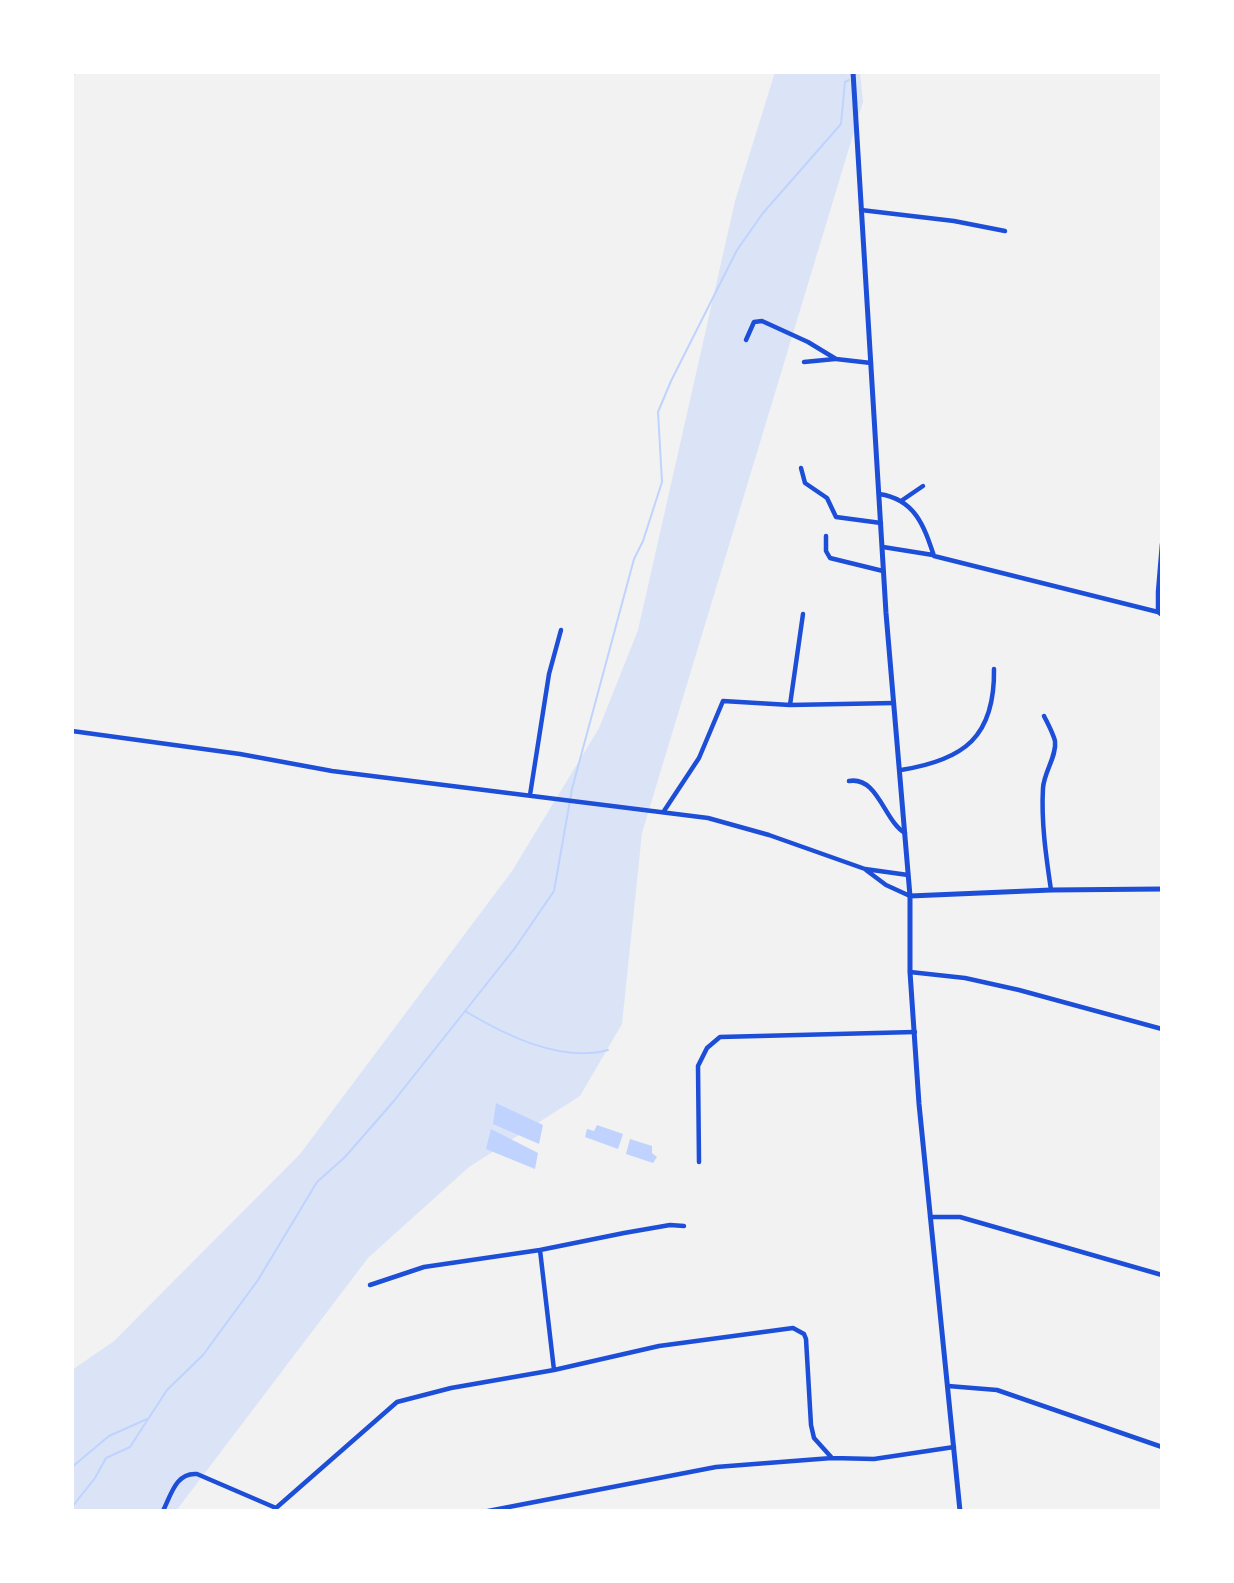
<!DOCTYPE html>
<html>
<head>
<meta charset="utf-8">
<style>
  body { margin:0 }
  #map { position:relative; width:1234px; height:1583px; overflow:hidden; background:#f2f2f2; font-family:"Sofia Sans Condensed",sans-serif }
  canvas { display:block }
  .frame { position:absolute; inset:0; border:74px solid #fff; pointer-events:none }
</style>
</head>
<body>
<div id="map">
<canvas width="1234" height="1583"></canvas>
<div class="frame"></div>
</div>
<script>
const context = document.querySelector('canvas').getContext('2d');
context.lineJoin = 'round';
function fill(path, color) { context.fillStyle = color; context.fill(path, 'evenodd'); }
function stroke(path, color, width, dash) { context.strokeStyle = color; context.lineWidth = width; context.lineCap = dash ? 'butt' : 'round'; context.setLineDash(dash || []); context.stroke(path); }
fill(new Path2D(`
  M775,72H860L863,102L642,833L622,1024L580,1096L469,1167L368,1258L176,1511H72V1370L114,1341L300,1154L512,871L599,728L638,630L735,201Z`), '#dbe4f7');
fill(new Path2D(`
  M496,1103L543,1125L539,1144L493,1124Z
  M597,1125L623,1134L618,1149L585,1137L587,1129L594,1131Z
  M491,1129L538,1153L535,1169L486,1149Z
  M630,1139L652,1146V1153L657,1157L653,1163L626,1154Z`), '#bfd3fe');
stroke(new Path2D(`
  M465,1011C505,1035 561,1063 608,1050
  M72,1467L109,1436L147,1419
  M72,1507L95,1478L106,1458L130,1447L167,1390L203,1355L258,1280L317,1182L345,1157L393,1102L515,948L554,891L572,789L634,559L643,541L662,482L658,412L671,381L737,250L763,213L841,124L845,82L849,80`), '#bfd3fe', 2);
stroke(new Path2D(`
  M861,210L954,221L1005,231
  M746,340L754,322L762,321L808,342L836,359L871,363
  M804,362L835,359
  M801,468L805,483L827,498L836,517L881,523
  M879,494C915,499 924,526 934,556L1158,612
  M901,501L923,486
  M826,536V551L830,558L883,571
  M1162,544L1158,592V612L1162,615
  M883,547L933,555
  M790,705L803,614
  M1044,716C1048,724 1053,733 1055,741C1057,756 1044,772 1043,788C1041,822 1046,856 1051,890
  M72,731L240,754L332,771L708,818L769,835L865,869L908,875
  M901,770C964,760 995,737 994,669
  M849,781C878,776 884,821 905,833
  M530,795L549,674L561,630
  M664,811L699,758L723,701L790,705L894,703
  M866,870L886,885L910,896
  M910,972L965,978L1019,990L1162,1029
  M699,1162L698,1066L707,1048L720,1037L915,1032
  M930,1217H960L1162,1275
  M540,1250L624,1233L670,1225L684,1226
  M370,1285L424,1267L540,1250L554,1370
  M948,1386L997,1390L1162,1447
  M276,1508L397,1402L451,1388L554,1370L659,1346L793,1328L804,1334L806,1339L811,1425L814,1438L832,1458
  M163,1511C171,1495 176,1472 197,1474L276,1508
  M488,1511L716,1467L832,1458L874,1459L954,1447`), '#1d4ed8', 4.5);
stroke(new Path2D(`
  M853,72L886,613L910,896V972L919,1104L960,1511
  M72,73L73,72
  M910,896L1051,890L1162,889`), '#1d4ed8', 5);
</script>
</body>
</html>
